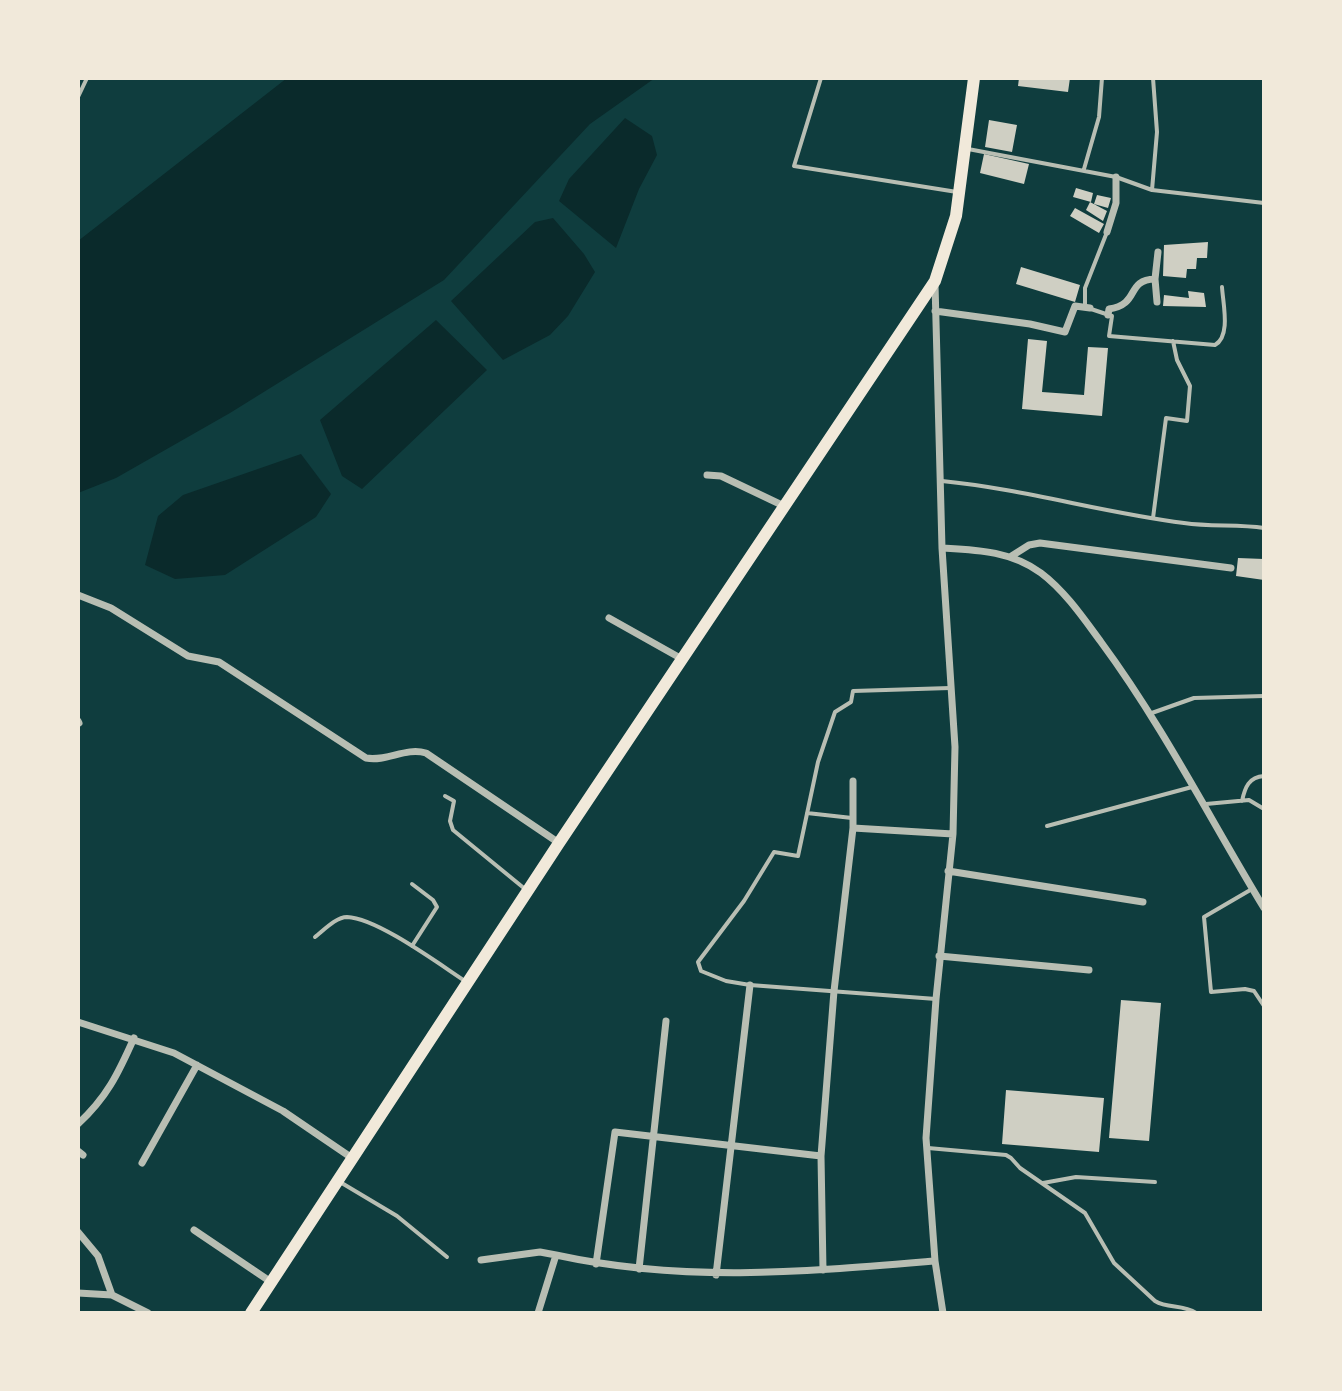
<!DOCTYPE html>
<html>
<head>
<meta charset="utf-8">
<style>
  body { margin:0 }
  #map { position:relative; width:1342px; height:1391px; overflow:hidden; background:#0f3d3e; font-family:"Open Sans",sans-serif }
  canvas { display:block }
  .frame { position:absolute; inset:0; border:80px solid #f1e9da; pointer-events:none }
</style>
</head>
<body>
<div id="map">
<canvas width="1342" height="1391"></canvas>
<div class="frame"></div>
</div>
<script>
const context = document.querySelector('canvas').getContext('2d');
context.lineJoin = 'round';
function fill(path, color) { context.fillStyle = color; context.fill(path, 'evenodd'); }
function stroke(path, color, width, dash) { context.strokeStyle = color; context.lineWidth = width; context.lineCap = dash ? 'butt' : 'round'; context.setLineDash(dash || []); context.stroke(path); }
fill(new Path2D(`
  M287,78H655L590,124L444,280L230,413L116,478L78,493V241Z
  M625,118L652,136L657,155L639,189L616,248L559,201L569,179Z
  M553,218L584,254L595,272L568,316L550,335L503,360L451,301L535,222Z
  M436,320L487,370L362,489L342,476L320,420Z
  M301,454L331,494L316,517L225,575L175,579L145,565L158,516L183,495Z`), '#0a2a2b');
fill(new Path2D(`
  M1019,78H1070L1068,92L1018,86Z
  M989,120L1017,125L1012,152L985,147Z
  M984,154L1029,164L1024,184L980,173Z
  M1076,188L1093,193L1091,202L1073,197Z
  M1097,195L1111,198L1108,208L1094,204Z
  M1090,202L1107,211L1103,221L1086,210Z
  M1075,208L1104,224L1099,233L1070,216Z
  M1208,242L1207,258H1197L1196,269H1187L1186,278L1163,276L1164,245Z
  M1021,267L1080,285L1075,302L1016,284Z
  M1188,291L1204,293L1206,307L1163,306L1164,295L1189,298Z
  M1028,339L1047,341L1042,392L1084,395L1088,347L1108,348L1102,416L1022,409Z
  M1238,558L1264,559V580L1236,576Z
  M1121,1000L1161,1003L1149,1141L1109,1138Z
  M1006,1090L1104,1098L1099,1152L1002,1144Z`), '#cfcfc3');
stroke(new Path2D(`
  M821,78L794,166L957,192
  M78,97L87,78
  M968,149L1116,177L1152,190L1264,203
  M1084,169L1099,117L1102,78
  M1152,190L1157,132L1153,78
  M1107,232L1085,288V307L1112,316L1109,336L1215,345C1231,336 1223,304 1222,287
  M942,481C1024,489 1103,513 1184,523C1211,527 1238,524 1264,528
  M1153,518L1166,418L1187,421L1190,386L1177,360L1173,341
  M1149,714L1194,698L1264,696
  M445,796L454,801L450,821L453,830L525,889
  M1242,801C1245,787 1249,777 1264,776
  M1206,804L1249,800L1264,809
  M807,813L852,818
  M1047,826L1192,787
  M412,884L433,900L437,907L412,946
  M1252,889L1204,917L1211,992L1245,989L1254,991L1264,1006
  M315,937C323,931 336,917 347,917C377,918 439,964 465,981
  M936,999L750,985L726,981L701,971L698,962L744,901L774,852L798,856L818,762L835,712L851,702L853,691L950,688
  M928,1148L1006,1155L1011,1158L1020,1168L1085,1213L1114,1263L1155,1301C1168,1309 1183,1304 1196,1313
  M340,1182L397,1216L447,1257
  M1043,1183L1076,1177L1155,1182`), '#b8beb3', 4);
stroke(new Path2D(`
  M1107,232L1116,203V177
  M1155,279L1157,302
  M935,284L942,548L955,747L953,834L936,999L926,1138L935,1261L943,1313
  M935,311L1030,324L1065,332L1075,306L1090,308
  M1108,315L1109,309C1141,304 1125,280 1155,279L1158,252
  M707,475L721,476L784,506
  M942,548C977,550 1011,551 1041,573C1065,591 1084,619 1101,642C1163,726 1210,819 1264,908
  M1010,557L1029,545L1040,543L1231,568
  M78,595L111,608L188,656L219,662L366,758C387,762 405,747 426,753L559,843
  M609,618L682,659
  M78,721L79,723
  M853,828L953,834
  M948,871L1143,902
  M939,956L1089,970
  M78,1022L174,1053L283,1111L352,1158
  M78,1124C107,1097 118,1074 134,1038
  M78,1151L83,1155
  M142,1163L197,1065
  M194,1230L271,1282
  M78,1232L98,1256L112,1295
  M481,1260L540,1252L556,1255
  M596,1264L615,1132L821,1156
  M639,1269L666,1021
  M823,1270L821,1156L834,991L853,828V781
  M716,1275L750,985
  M78,1293L112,1295L148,1313
  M538,1313L556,1255C685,1283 804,1272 935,1261`), '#b8beb3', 7);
stroke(new Path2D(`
  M251,1313L559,843L935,281L956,216L974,78`), '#f1e9da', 12);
</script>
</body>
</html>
